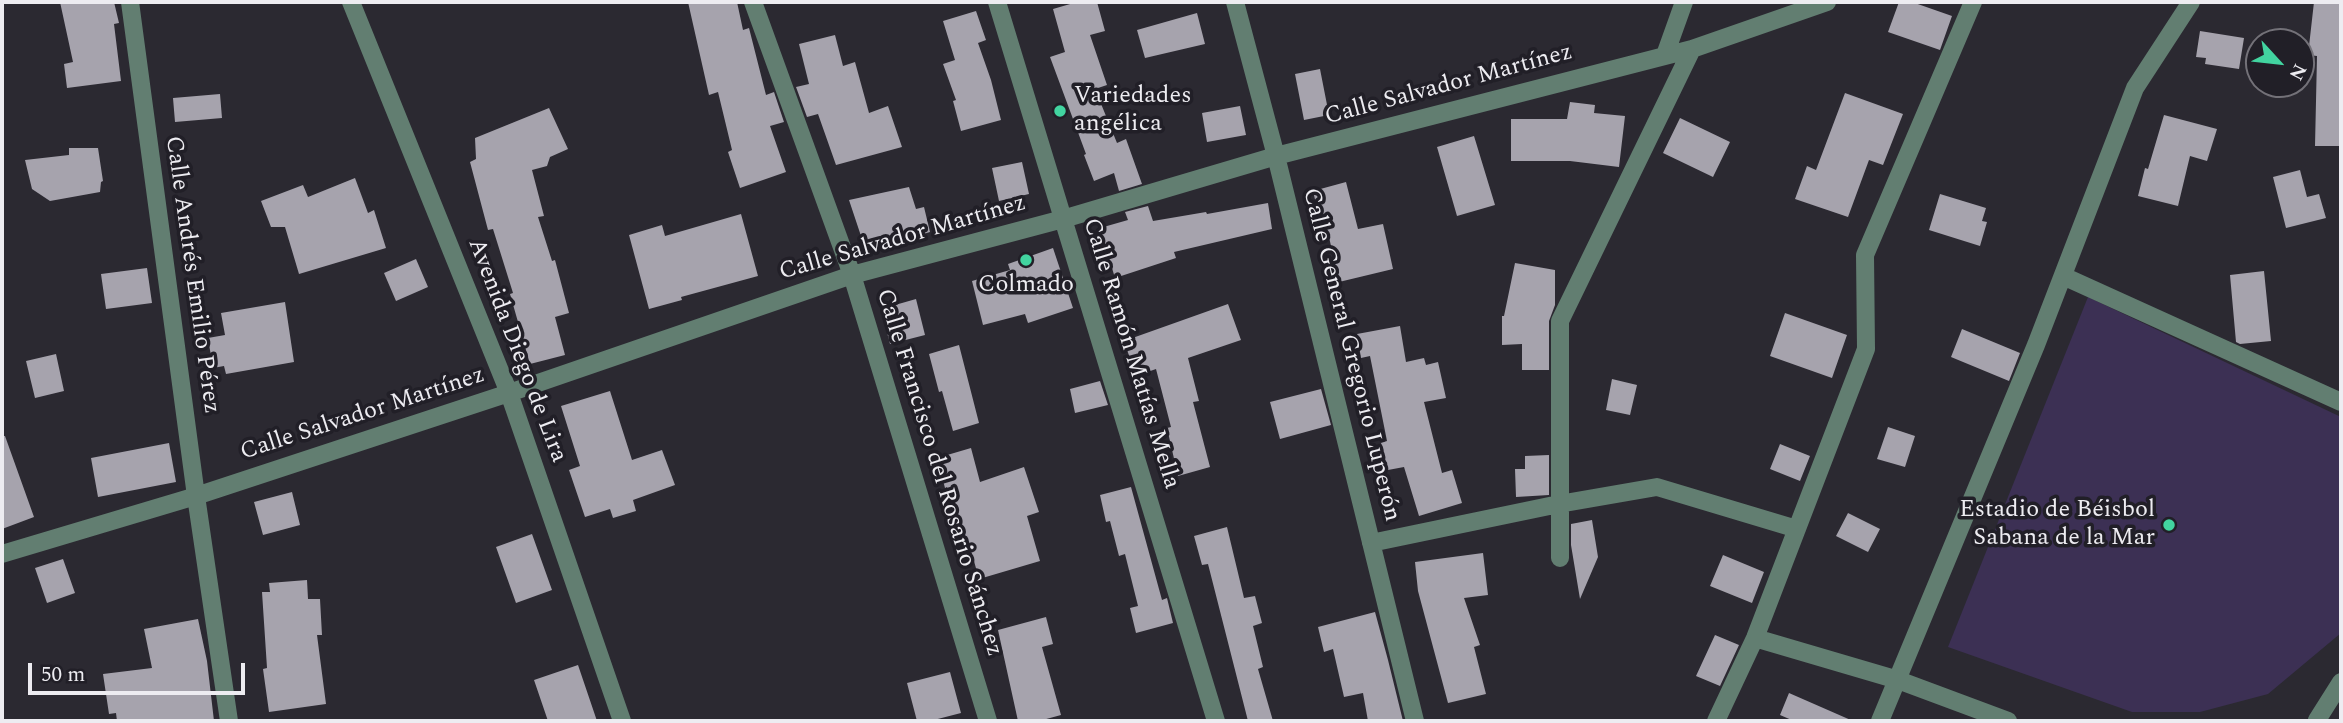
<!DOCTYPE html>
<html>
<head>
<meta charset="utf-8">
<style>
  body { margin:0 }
  #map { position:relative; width:2343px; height:723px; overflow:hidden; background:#2b2931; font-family:Spectral,serif }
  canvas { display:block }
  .frame { position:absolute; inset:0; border:4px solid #edecf1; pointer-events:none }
  .north { position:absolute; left:2245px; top:28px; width:70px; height:70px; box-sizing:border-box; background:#211f27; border:2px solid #737178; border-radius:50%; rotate:117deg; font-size:19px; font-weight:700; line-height:28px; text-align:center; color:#edecf1 }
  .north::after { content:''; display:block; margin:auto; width:24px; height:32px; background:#42d4a0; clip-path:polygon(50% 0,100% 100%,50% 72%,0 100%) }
  .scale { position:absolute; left:28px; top:663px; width:217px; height:32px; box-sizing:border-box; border:4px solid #edecf1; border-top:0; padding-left:9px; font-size:21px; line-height:24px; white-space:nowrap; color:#edecf1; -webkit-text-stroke:5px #211f27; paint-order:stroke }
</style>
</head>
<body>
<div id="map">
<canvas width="2343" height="723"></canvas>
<div class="frame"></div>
<div class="north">N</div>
<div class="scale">50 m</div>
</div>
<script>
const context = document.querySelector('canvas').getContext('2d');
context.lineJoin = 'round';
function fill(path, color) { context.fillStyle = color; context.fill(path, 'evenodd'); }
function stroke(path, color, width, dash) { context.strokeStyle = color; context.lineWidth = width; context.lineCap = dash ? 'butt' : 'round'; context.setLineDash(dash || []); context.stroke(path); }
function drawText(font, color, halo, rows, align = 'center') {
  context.font = font + ' Spectral,serif'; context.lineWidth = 7; context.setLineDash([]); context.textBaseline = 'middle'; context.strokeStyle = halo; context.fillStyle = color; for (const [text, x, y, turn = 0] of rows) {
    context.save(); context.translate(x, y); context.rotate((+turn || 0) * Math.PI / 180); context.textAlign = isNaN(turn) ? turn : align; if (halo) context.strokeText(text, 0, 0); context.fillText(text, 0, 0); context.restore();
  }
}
fill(new Path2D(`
  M2088,297L2341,417V633L2268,694L2200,712H2132L1948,647Z`), '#3c3054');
fill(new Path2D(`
  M60,2H114L119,23L114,24L121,81L67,88L64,64L73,62Z
  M688,2H737L743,30L749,28L766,95L774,92L784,122L770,126L786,172L740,188L728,152L732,150L718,92L709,95Z
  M1077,2H1097L1105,31L1090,35L1107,85L1095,89L1117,143L1126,139L1142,184L1119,191L1114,173L1094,181L1084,155L1086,154L1050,57L1065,52L1053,9Z
  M1899,2H1912L1952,16L1940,50L1888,32Z
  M2314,2H2341V146H2315L2317,56L2308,55Z
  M976,11L986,40L978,43L991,80L1001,120L961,131L953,101L956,100L943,64L955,60L943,21Z
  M1197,13L1205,44L1145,58L1137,30Z
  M2200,31L2244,38L2239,69L2205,64L2206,58L2196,57Z
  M835,35L843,66L855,62L869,113L888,106L902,147L836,165L818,114L807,117L796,87L809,84L799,44Z
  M1320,69L1329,115L1304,120L1295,74Z
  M1845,93L1903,114L1883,165L1869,160L1848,217L1795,199L1807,166L1816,170Z
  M220,94L222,118L175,122L173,98Z
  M1570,102L1595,105L1594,113L1625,116L1619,167L1570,161H1511V119H1567Z
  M1240,106L1246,135L1207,142L1202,113Z
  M549,108L568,149L550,157L547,166L532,170L544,216L538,217L552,261L555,260L569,313L555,317L565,355L530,364L510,294L513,293L493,229L488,230L470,162L476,159L475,138Z
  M2164,115L2217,129L2207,161L2190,156L2178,206L2138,196L2145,168L2148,169Z
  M1680,118L1730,142L1713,177L1663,153Z
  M1474,136L1495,205L1457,216L1437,147Z
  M69,148H98L103,181L101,182L100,192L50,201L32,189L25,160L69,155Z
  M1022,162L1029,194L999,201L992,168Z
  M2300,170L2307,197L2319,194L2326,218L2286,228L2273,177Z
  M355,178L368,213L374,210L386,248L299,274L285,227H271L261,201L303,185L308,197Z
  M1346,182L1358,229L1383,224L1393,269L1339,282L1327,228L1322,229L1313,191Z
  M909,187L916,209L924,207L930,232L866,251L849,200Z
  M1940,194L1986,208L1982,221L1987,222L1980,246L1929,230Z
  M1268,203L1272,229L1174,252L1176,258L1115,278L1100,228L1128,220L1125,212L1148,206L1153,221L1206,212L1207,214Z
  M741,214L758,276L681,297L682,300L649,309L629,235L662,225L665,236Z
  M1053,248L1073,308L1028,323L1025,314L983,325L972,281L1010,270L1008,264Z
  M416,259L428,287L396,301L384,273Z
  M1515,263L1555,270V305L1549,321V370H1522V344L1502,345V316H1504Z
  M147,268L152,303L106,309L101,274Z
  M2264,271L2271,341L2240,344L2236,342L2230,275Z
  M916,299L925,335L890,344L881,309Z
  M285,302L294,362L226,374L224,366L213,368L208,338L225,335L221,313Z
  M1228,304L1241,340L1188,358L1199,401L1193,402L1210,467L1178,476L1167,428L1171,427L1156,369L1136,376L1124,341Z
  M1785,313L1847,335L1832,378L1770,356Z
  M1400,326L1406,362L1424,358L1426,365L1438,362L1446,398L1424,402L1442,473L1452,470L1462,503L1419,516L1404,467L1388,470L1381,443L1387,441L1370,356L1361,358L1357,334Z
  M1962,329L2020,353L2009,381L1951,357Z
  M959,345L979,423L953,431L942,391L939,392L929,354Z
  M56,354L64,391L35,398L26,361Z
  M1612,379L1637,385L1630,415L1606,410Z
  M1100,381L1108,405L1075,413L1070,389Z
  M1321,389L1331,425L1280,439L1270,402Z
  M610,391L632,460L662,450L675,485L633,500L636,511L613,518L610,509L585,517L569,470L580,466L561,406Z
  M1888,427L1915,436L1905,467L1877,459Z
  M2,436H5L34,517L2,529Z
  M169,443L176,482L98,497L91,458Z
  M1780,444L1810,456L1800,481L1770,469Z
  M971,448L980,482L1024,467L1039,512L1027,516L1040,561L979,579L967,536L964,537L947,487L945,488L937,458Z
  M1549,455V495L1516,497L1515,469H1525V456Z
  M1131,487L1162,600L1167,598L1173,623L1136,633L1130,608L1138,606L1125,554L1119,556L1110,521L1106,522L1100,495Z
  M292,492L300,525L263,535L254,502Z
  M1848,513L1880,529L1868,552L1836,536Z
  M1592,520L1598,557L1580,599L1571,545V524Z
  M1227,527L1244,598L1255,596L1262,623L1253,626L1263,667L1258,669L1273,721H1248L1208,564L1202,565L1194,536Z
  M532,534L552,590L516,603L496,547Z
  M1483,553L1488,595L1464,598L1480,645L1474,647L1486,694L1448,703L1418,591L1415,562Z
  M1723,555L1764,572L1752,603L1710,586Z
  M63,559L75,593L47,603L35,568Z
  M307,580L308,599H320L322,635H317L326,704L269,712L263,669L267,668L262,592H270L269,583Z
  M1375,612L1388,660L1403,721H1368L1363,693L1344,697L1333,649L1324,652L1318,627Z
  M1046,617L1053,644L1042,647L1061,715L1039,721H1018L998,630Z
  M198,619L207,661L214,721H117L116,713L109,714L103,674L152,668L144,629Z
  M1715,635L1739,645L1720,686L1696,676Z
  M578,665L597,721H548L534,680Z
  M950,672L961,713L930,721H917L907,683Z
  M1789,693L1853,721H1794L1780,715Z`), '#a6a3ad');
stroke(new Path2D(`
  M130,2L196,496L229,721
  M351,2L509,393L622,721
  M753,2L852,275L988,721
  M997,2L1216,721
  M1235,2L1276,156L1415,721
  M1665,55L1684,2
  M2063,276L2341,402
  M1371,543L1559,504L1657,487L1797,529
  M2,554L196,496L509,393L852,275L1063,219L1276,156L1692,49L1827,2
  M1560,558V321L1692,49
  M1755,638L1898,680L2008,721
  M2317,720L2341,682
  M1716,721L1755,638L1866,349L1865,255L1973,2
  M1880,721L2036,345L2135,88L2191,2`), '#627e71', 18);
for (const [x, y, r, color] of [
  [1060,111,7,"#42d4a0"],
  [1026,260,7,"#42d4a0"],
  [2169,525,7,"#42d4a0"]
]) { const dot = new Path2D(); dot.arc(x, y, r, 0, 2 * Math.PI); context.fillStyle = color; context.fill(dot); stroke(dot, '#211f27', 2.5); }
drawText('24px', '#edecf1', '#211f27', [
  ["Calle Salvador Martínez",1449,86,-15],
  ["Calle Salvador Martínez",903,239,-16],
  ["Calle Andrés Emilio Pérez",191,275,82],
  ["Avenida Diego de Lira",516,351,69],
  ["Calle Ramón Matías Mella",1130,354,73],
  ["Calle General Gregorio Luperón",1350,355,76],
  ["Calle Salvador Martínez",363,415,-18],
  ["Calle Francisco del Rosario Sánchez",938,473,73]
]);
drawText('24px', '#edecf1', '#211f27', [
  ["Variedades",1074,97],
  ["angélica",1074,125],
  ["Colmado",1026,286,"center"],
  ["Estadio de Béisbol",2155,511,"right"],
  ["Sabana de la Mar",2155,539,"right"]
], 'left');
</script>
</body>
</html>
